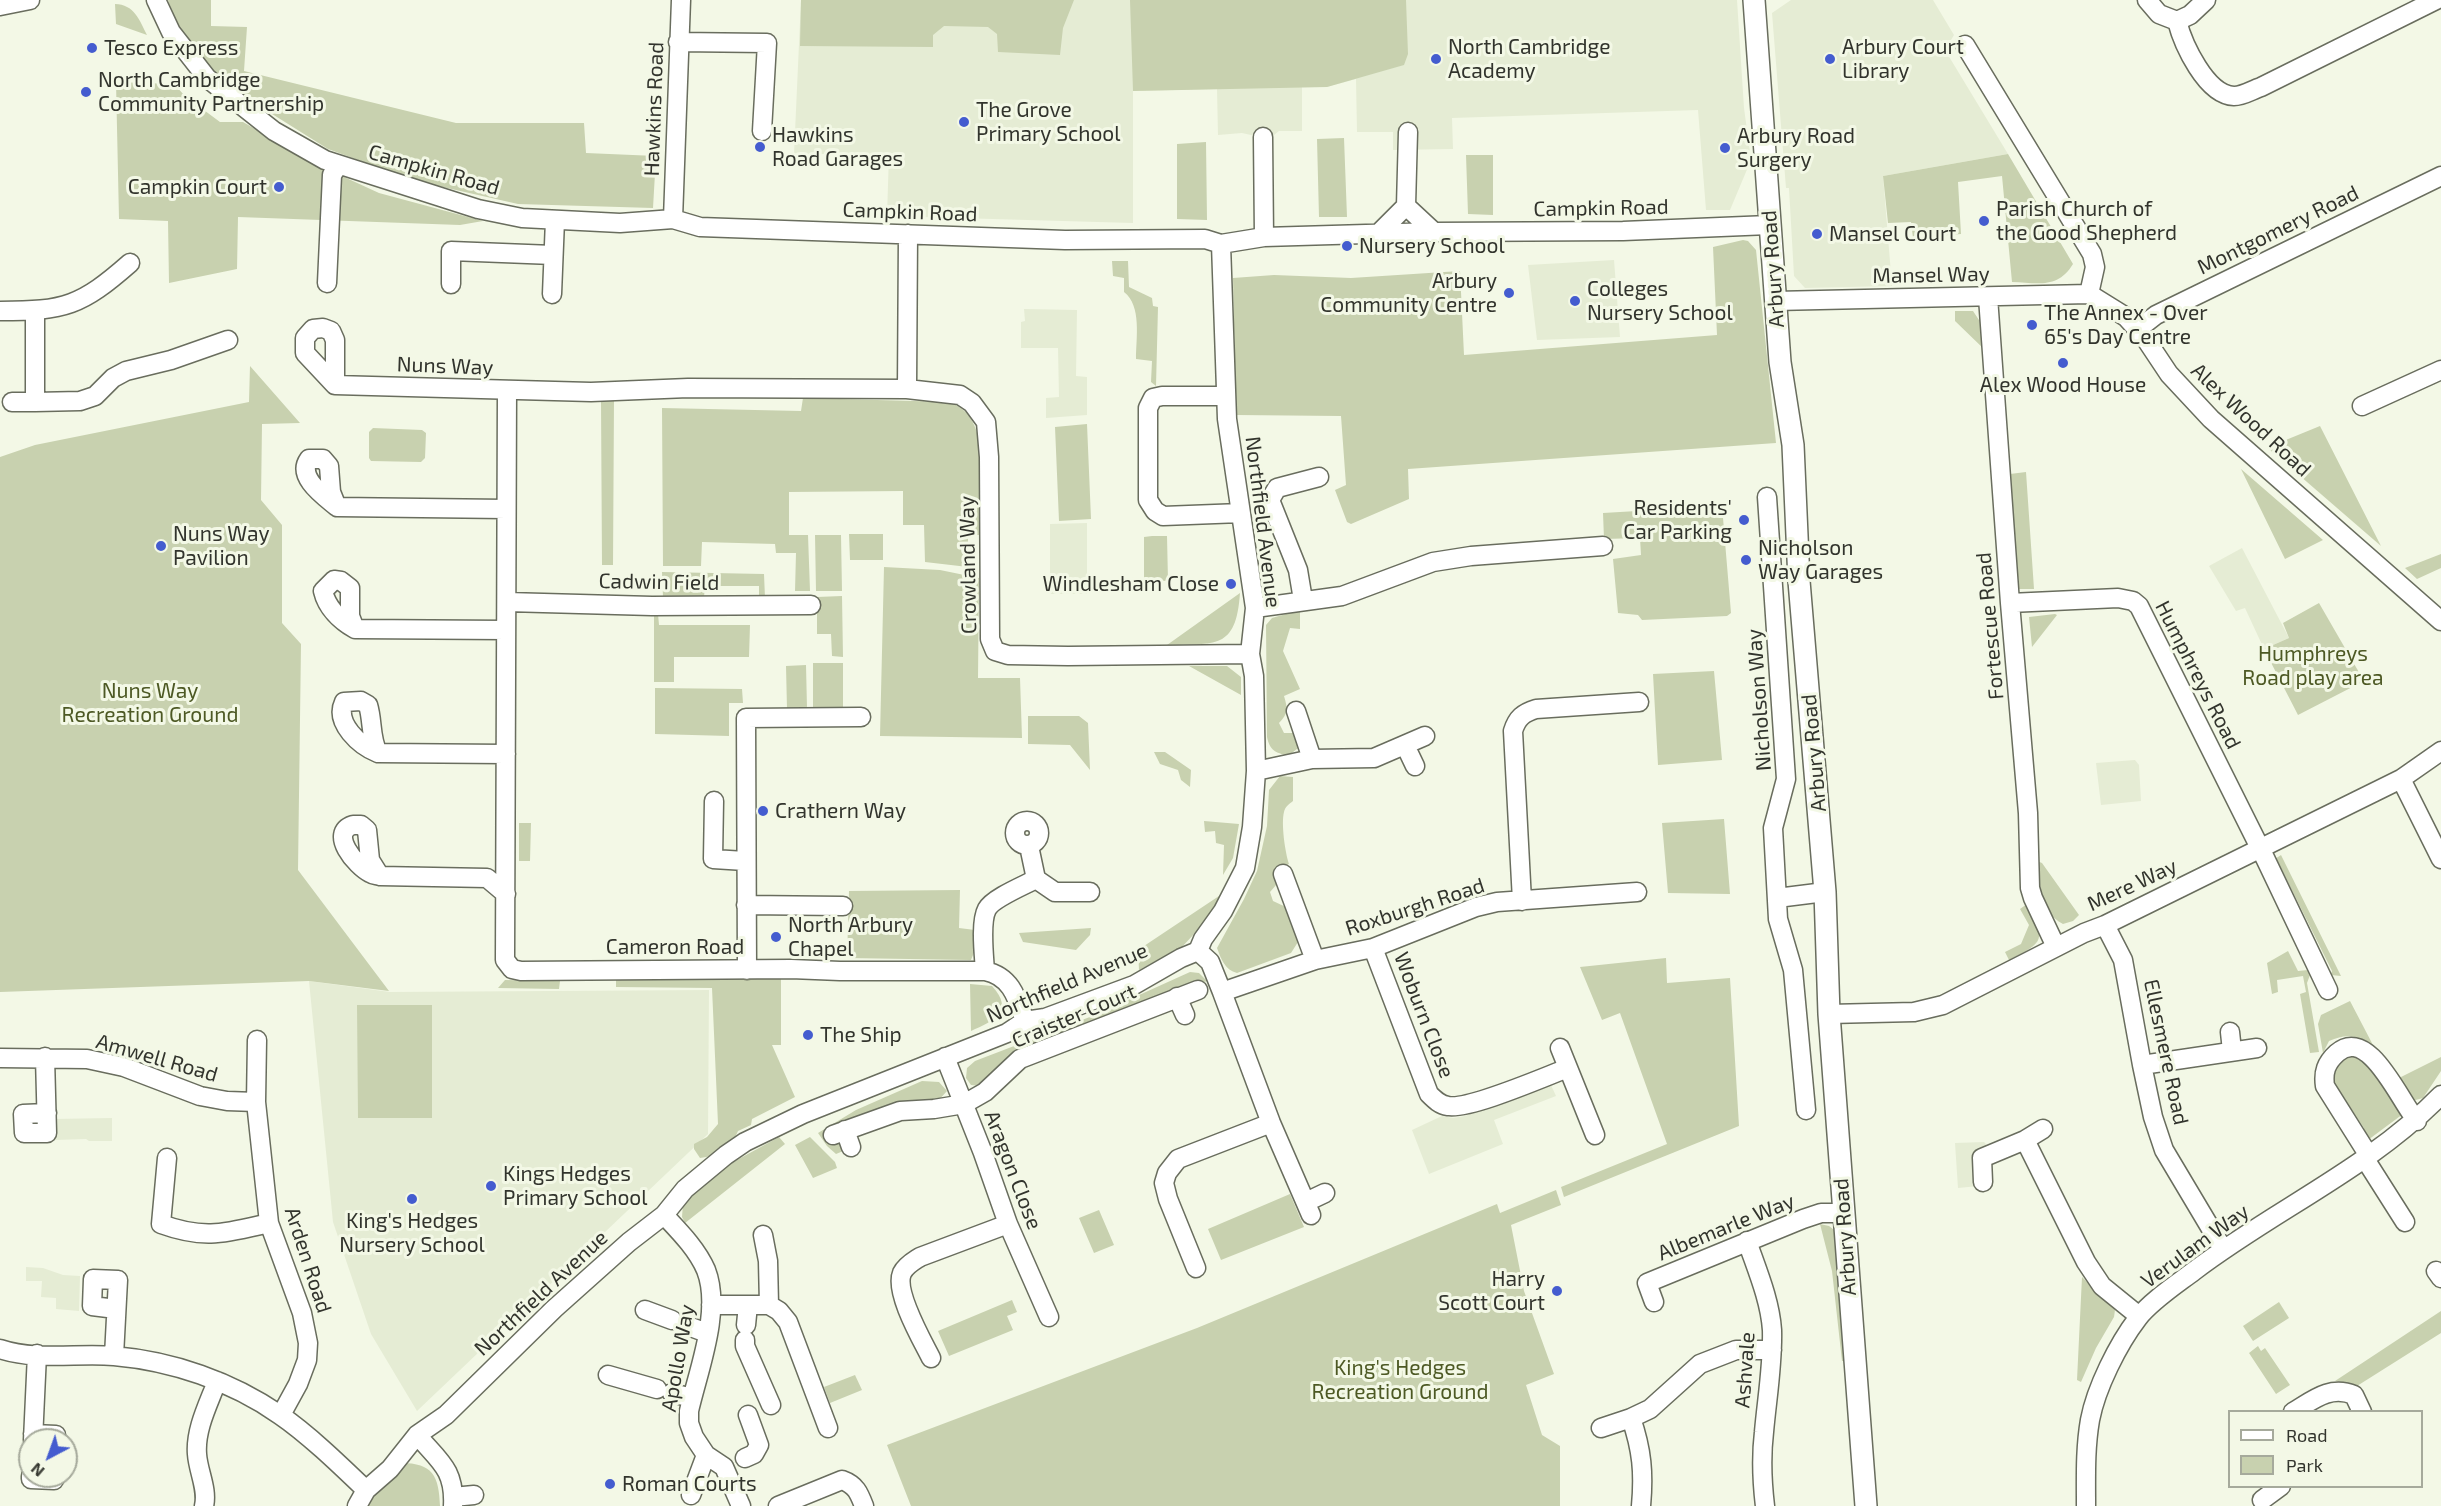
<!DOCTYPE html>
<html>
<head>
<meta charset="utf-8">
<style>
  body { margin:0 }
  #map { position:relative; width:2441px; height:1506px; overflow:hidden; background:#f3f8e6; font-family:"Exo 2",sans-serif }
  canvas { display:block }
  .legend { position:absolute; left:2228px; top:1410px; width:195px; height:78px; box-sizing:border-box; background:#f3f8e6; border:2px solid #a6aa9c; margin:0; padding:8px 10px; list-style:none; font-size:18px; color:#32342d }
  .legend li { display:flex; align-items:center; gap:12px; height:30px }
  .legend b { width:30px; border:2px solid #a6aa9c }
  .north { position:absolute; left:18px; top:1428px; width:60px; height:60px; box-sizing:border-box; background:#f3f8e6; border:2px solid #a6aa9c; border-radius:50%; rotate:221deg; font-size:16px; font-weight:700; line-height:24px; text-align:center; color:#32342d }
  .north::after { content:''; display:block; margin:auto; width:21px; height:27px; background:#445ccf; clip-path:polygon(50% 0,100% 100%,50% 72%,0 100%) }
</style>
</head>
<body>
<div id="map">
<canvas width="2441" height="1506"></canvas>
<ul class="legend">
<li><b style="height:8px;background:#fff"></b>Road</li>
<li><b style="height:16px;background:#c8d1af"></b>Park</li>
</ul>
<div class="north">N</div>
</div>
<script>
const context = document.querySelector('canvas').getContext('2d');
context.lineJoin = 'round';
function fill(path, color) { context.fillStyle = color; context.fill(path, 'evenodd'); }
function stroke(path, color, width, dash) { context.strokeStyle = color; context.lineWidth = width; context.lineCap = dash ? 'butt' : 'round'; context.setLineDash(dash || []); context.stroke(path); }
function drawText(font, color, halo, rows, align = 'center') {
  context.font = font + ' "Exo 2",sans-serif'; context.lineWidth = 6; context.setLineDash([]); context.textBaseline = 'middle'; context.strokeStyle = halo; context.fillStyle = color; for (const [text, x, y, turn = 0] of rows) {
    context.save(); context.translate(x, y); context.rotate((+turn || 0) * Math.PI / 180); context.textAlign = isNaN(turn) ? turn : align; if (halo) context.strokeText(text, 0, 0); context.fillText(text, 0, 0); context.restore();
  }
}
fill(new Path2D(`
  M801,0H1737L1744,108L1751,160L1730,210H1706L1698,110L1452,118L1453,149L1393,150V132H1357L1356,79L1327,87H1302V131H1279L1269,139L1242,133L1218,135L1217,89L1133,91V223L887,216L889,154H794Z
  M1791,0H1933L1954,35L1945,50L2008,154L1883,176L1892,286L1805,288L1794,276L1789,188H1786L1772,13Z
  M1614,260L1620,337L1537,340L1528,265Z
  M1024,309L1077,310L1076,376L1087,377V415L1046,418V398L1059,397L1058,348H1021V322L1025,321Z
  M1087,523V594H1050V524Z
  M2242,548L2289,638L2264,649L2245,608L2236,611L2209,566Z
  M2135,760L2139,765L2141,801L2101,805L2096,763Z
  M309,981L390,992L709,990L708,1134L417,1411L371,1334L333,1222Z
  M1550,1083L1556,1096L1494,1120L1503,1144L1429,1174L1412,1130L1442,1116L1453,1118L1465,1116Z
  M112,1118V1141H89L86,1139L55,1140L53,1119Z
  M1984,1142L1986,1144L1989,1185L1958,1188L1955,1143Z
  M26,1267L43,1268L63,1275L80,1276L79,1311L56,1309V1298L41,1297L42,1281H26Z`), '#e5ecd4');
fill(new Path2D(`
  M168,0H211V26L247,27L244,71L456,123H584L586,153L656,156L653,208L518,204L416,181L328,149L229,87L193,54L173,19Z
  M801,0H1074L1063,28L1060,55L998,52L997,34L988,27L944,26L933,35V47L800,46Z
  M1130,0H1406L1408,54L1404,65L1327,87L1133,91Z
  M115,4C134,4 140,21 147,35L116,24Z
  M116,82L174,84L185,96L220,122H243L318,165L379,193L483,221L460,225L238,217L237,269L169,283L168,221L119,219Z
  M1344,138L1347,217H1319L1317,139Z
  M1206,142L1207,220L1177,219V144Z
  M2008,154L2073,264C2058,289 2038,283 2012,282L2002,176L1958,182L1961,234L1913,238L1911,222L1888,223L1883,176Z
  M1466,155H1493V215L1468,214Z
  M1743,240L1748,241L1756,250L1776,443L1408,469L1409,499L1351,524L1347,522L1335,490L1346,485L1341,416L1236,415L1233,278L1274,275L1351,278L1460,271L1464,355L1717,335L1713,247Z
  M1112,261H1128L1129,287L1152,298L1153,306L1158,307L1156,386L1151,382L1152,361L1136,359C1136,338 1142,306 1124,292V278L1113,276Z
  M1955,311H1973L1979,320L1984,318L1985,350L1955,321Z
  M250,366L300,423L262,424L261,500L282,525V623L301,644L298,870L389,991L309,981L0,992V457L35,445L249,402Z
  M803,398L951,402C957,406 965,410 969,416C989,444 982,501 983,535H968V567L925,562L924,525H903V491L789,492V535H808L810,591H795L796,553H776L775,544L702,542L701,566H663L662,408L801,411Z
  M614,400L613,565H602L601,401Z
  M1087,424L1091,519L1059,521L1055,427Z
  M2320,426L2381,546L2270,450L2276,444Z
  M373,428L422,430L426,433L425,458L421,462L371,461L369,458V432Z
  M2241,469L2323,540L2285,559Z
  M2026,472L2034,589H2019L2010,474Z
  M1722,506L1731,613L1727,616L1642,620L1638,615L1618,613L1613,559L1641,555L1640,538L1604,539L1603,513Z
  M849,534H883V560H850Z
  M815,535H841L842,591H816Z
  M1152,536H1167L1168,581L1144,580V537Z
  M2441,554V568L2417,579L2405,568Z
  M884,567L940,570L979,578L978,678H1020L1022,738L880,736Z
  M662,572L764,574L765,598H759V586H705L704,597H663Z
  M1240,593C1236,651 1215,643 1167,645Z
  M842,596L843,657L832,656L831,634H817V597Z
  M2319,603L2364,681L2298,715L2264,649L2289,638L2283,623Z
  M1300,610V629L1290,628L1283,651L1300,689L1284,696C1288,709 1288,714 1279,723L1284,733H1296L1302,745L1288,756C1275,752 1270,751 1267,737L1266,625L1272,618Z
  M654,614H658L659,625H750L749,657H674V682H654Z
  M2055,614L2057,615L2032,647L2029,617Z
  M813,663H843V708H813Z
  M806,665L807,708L787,709L786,666Z
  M1189,666H1227L1241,677V695Z
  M1714,671L1722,760L1658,765L1653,674Z
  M655,688L742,689L743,703H729V736L655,734Z
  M1028,716H1079L1088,723L1090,770L1070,745L1028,744Z
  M1154,752H1165L1191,770L1190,787L1181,780L1178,770L1160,764Z
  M1280,776L1293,777V801C1289,804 1285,807 1284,812C1281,823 1285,852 1289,864L1275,869L1277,884L1270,892L1273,901L1288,908L1300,934L1296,936L1298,942L1291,953L1237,973C1225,970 1221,959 1217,948L1244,899L1257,871L1267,826L1269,790Z
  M1724,819L1730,894L1668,893L1662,823Z
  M1204,821L1239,824L1233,858L1223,875L1224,845L1216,843L1215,831L1205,832Z
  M519,823H531L530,861H519Z
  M2281,855L2341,976L2331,975L2332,971L2282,870H2278L2275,859Z
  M2037,861L2042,863L2079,915L2073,921L2063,924C2039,911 2040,885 2037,861Z
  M960,890L959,928L975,930V950L971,960L847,958L849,891Z
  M1222,894L1210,917L1181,948L1139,970L1138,950Z
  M2027,904C2046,940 2045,942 2009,960L2005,952L2021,944L2029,925L2020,909Z
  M1091,928L1090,935L1076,950L1023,942L1019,933Z
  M2288,951L2298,971L2308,970L2310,975L2307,983L2319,1052L2310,1053L2300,994L2306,992L2303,976L2277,980L2278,992L2272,994L2267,963Z
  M1666,958L1667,983L1730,978L1739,1126L1564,1197L1561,1187L1667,1144L1620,1013L1602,1020L1580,967Z
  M1190,972L1199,973L1207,981L1022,1050L981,1086L971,1085L966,1078L967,1068L975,1061L1095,1015Z
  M616,975L781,978V1045H772L795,1097L752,1119L751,1125L738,1131C732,1147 717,1156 700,1158L694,1149V1144L707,1137L718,1124L712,988L616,987Z
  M505,980L560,981L559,989L498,988Z
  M970,984L992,986C1015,1011 994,1021 971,1031Z
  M2350,1001L2374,1047C2358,1035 2347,1033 2329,1041L2323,1053L2318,1024L2321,1015Z
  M357,1005H432V1118H358Z
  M2362,1055L2403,1114L2368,1140L2364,1135V1128L2336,1086L2330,1084L2337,1058Z
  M2441,1057V1071L2423,1098L2412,1101L2399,1078Z
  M922,1081L939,1082L947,1091L937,1102L830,1143H843L848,1149L836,1154L827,1146L818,1133L856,1110Z
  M779,1137L785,1144L685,1223L682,1217L683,1204L726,1166Z
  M810,1137L835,1162L837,1168L813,1178L795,1145Z
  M1556,1190L1561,1205L1511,1225L1524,1291L1554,1374L1526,1385L1542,1435L1560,1446V1506H911L887,1445L1197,1328L1497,1204L1500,1213Z
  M1290,1194L1304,1227L1221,1260L1208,1229Z
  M1099,1210L1114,1245L1094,1253L1079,1218Z
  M1820,1224L1829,1226L1838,1233L1849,1361H1842L1832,1271Z
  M2082,1277L2115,1310L2114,1317L2096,1348L2081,1382L2077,1380Z
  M1012,1300L1017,1312L1007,1316L1013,1330L949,1356L938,1331Z
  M2279,1302L2289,1318L2253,1341L2243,1326Z
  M2441,1311V1333L2357,1386L2335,1381Z
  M2258,1346L2261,1351L2265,1348L2290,1385L2276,1394L2249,1353Z
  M855,1375L862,1390L830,1403L824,1387Z
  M401,1463C433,1463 439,1476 440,1506H361Z`), '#c8d1af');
const minor = new Path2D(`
  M156,0L171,32L207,78L274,131L325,160L478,209L522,218L620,223L673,219L700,227L1065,240L1205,239L1221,244L1264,237L1434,232L1623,231L1769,225
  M2147,0L2159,14L2177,21L2190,15L2206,0
  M0,6L30,0
  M2177,21C2183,44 2206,95 2234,96C2243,96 2252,90 2261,87L2436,0
  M678,42L767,43L762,131
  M1965,45L2092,254L2095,267L2089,294
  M1408,132L1406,206L1434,232
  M1263,137L1264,237
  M673,219L681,0
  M1378,234L1406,206
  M327,283L332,175L338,165
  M451,284V251L553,255
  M552,294L555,220
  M2089,294L2126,317L2145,338L2169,374L2211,419L2441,621
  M1988,297L2010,603L2028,813L2030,888L2033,898L2056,947
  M1775,301L2089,294
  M0,311C65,311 81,306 130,263
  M35,311V402L80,401L95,396L113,378L126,371L171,360L228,340
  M2138,329L2156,315L2441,176
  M335,385V340L331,331L323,328L313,329L305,338V353L335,385L591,392L688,388L907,389L960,395L972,403L986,422L989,457L990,639L995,651L1008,655L1068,656L1250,654
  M907,389L908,234
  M507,390L505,960L512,969L521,971L791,969L840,971H985C1011,976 1017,998 1025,1021
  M1226,396H1162L1153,398L1148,408V500L1155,511L1163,516L1241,513
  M12,402H35
  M2362,406L2441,370
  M1767,497L1786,779L1773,828L1778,919L1793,970L1806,1110
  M337,507L331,492L329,466L323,459H309C296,477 324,496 337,507L506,509
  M1303,600L1298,570L1270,500L1277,488L1319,477
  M507,602L652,606L811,605
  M2010,603L2118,598L2133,601L2139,606L2265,858L2328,990
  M1255,608L1342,596L1433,562L1471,556L1603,546
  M355,629L350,616V588L341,581L334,580L323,591C327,608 341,621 355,629L506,630
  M1296,711L1312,759
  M1405,745L1415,766
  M378,753C370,737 373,721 368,705L361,701L344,702C334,723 360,746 378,753L506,754
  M1256,771L1312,759L1374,758L1425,736
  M2401,779L2441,859
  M714,801L713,859L745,861
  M1015 833a12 12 0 1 1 24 0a12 12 0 1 1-24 0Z
  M353,825H361L367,830L370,860L380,876C377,875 373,875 370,873C356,866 328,833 353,825Z
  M1029,846L1036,879
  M1283,874L1315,960
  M380,876L487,878L506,894
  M1777,898L1825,892
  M1522,901L1513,731C1517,718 1523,713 1536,709L1639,702
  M746,905L843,906
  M2105,925L2123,960L2142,1065L2153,1117L2164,1150L2223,1249
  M1373,948L1429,1094C1435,1100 1440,1105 1448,1106C1469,1110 1544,1077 1568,1068
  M1198,951L1210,962L1222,992L1315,960L1373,948L1476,907L1497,902L1637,892
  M747,970L746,718L861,717
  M985,971C984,955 980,922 987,909C993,898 1025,885 1036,879L1055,892H1090
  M1222,992L1271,1123L1311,1215
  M1177,997L1185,1015
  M1829,1014L1914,1012L1943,1005L2084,933L2105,925L2401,779L2441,751
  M2230,1032L2232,1051
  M257,1040L256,1102L269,1223L302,1313L308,1343L307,1360L298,1384L281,1415
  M1560,1048L1595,1135
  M45,1057L47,1133H24L23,1114L47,1113
  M945,1057L983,1153L1008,1224L1049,1317
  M0,1058L87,1059L124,1067L200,1096L227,1101L256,1102
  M2142,1065L2257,1048
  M845,1130L851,1147
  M833,1135L900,1111L934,1109L964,1104L985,1092L1020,1059L1198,990
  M2025,1140L2043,1129
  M2369,1156L2325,1086C2323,1072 2326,1063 2337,1053C2369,1025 2400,1102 2417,1121
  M167,1158L161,1224C205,1240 225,1233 269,1223
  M2365,1159L2405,1222
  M1983,1182L1982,1158L2025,1140L2086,1262L2102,1286L2139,1316
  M1306,1202L1325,1193
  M664,1215C679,1231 697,1249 706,1270C722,1311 698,1371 689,1411V1423L694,1437L706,1455L724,1467L741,1506
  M763,1235L768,1261L769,1305
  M1747,1241C1757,1270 1770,1300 1772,1330C1773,1364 1767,1398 1764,1432C1761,1457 1762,1481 1765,1506
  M1196,1268L1168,1199L1164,1183L1167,1173L1178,1159L1271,1123
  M2436,1271L2441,1278
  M1654,1302L1647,1283L1803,1219L1821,1213H1843
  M711,1305H769L779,1311L788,1322L828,1428
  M645,1310L672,1320
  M746,1325L748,1305
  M688,1326L707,1333
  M745,1340V1346L771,1405
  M0,1349C36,1361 77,1353 114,1356C172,1361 231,1381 280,1415C308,1434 341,1466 366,1490
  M114,1356L118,1280L93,1279L92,1306L116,1309
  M931,1358C922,1340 894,1292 902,1273C906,1265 914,1261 920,1257L1008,1224
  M608,1375L657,1389
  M672,1393L692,1398
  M2293,1412C2313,1400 2330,1385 2354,1395L2362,1412
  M1631,1418C1642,1450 1644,1473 1641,1506
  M1601,1428L1631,1418L1650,1409L1700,1364L1736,1350H1772
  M33,1434L56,1435V1440
  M417,1435C439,1461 455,1469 453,1506
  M33,1440L37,1354
  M745,1458L754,1454L759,1445L748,1415
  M31,1476V1479L54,1480V1476
  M691,1495L706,1455
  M453,1497L474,1495
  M2262,1500L2281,1486
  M204,1506C208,1489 198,1471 197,1454C195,1429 209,1403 217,1381
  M357,1506L366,1490L390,1469L417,1435L446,1415L554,1309L629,1242L664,1215L685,1189L726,1155L745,1142L803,1114L1007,1033L1025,1021L1045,1018L1134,985L1181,958L1198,951L1203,939L1223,911L1245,868L1252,827L1256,771L1254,676L1250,654L1255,608L1227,419L1221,244
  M778,1506L842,1480C856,1485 859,1493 864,1506
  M2086,1506C2086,1477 2085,1449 2090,1420C2096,1388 2118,1344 2138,1318C2151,1301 2177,1284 2194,1271C2274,1210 2370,1168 2441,1095`);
const tertiary = new Path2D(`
  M1754,0L1780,362L1793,445L1799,581L1825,892L1829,1014L1866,1506`);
stroke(minor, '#696d5e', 21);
stroke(tertiary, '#696d5e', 24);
stroke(minor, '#fff', 18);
stroke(tertiary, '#fff', 21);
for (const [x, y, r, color] of [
  [92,48,6,"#445ccf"],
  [1436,59,6,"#445ccf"],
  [1830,59,6,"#445ccf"],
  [86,92,6,"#445ccf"],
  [964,122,6,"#445ccf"],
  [760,147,6,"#445ccf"],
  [1725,148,6,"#445ccf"],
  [279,187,6,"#445ccf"],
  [1984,221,6,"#445ccf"],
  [1817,234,6,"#445ccf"],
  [1347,246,6,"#445ccf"],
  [1509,293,6,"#445ccf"],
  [1575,301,6,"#445ccf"],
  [2032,325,6,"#445ccf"],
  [2063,363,6,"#445ccf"],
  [1744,520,6,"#445ccf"],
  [161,546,6,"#445ccf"],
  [1746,560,6,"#445ccf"],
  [1231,584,6,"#445ccf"],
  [763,811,6,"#445ccf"],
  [776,937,6,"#445ccf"],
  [808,1035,6,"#445ccf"],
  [491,1186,6,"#445ccf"],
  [412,1199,6,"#445ccf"],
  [1557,1291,6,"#445ccf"],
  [610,1484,6,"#445ccf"]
]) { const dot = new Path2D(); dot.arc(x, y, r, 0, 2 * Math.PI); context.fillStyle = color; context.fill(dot); stroke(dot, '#f3f8e6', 2); }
drawText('21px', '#32342d', '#f3f8e6', [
  ["North Cambridge",1448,47],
  ["Academy",1448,71],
  ["Arbury Court",1842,47],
  ["Library",1842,71],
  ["Tesco Express",104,48],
  ["North Cambridge",98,80],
  ["Community Partnership",98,104],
  ["The Grove",976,110],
  ["Primary School",976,134],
  ["Hawkins",772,135],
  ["Road Garages",772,159],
  ["Arbury Road",1737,136],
  ["Surgery",1737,160],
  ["Campkin Court",267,187,"right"],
  ["Parish Church of",1996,209],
  ["the Good Shepherd",1996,233],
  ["Mansel Court",1829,234],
  ["Nursery School",1359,246],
  ["Arbury",1497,281,"right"],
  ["Community Centre",1497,305,"right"],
  ["Colleges",1587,289],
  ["Nursery School",1587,313],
  ["The Annex - Over",2044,313],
  ["65's Day Centre",2044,337],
  ["Alex Wood House",2063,385,"center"],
  ["Residents'",1732,508,"right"],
  ["Car Parking",1732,532,"right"],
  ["Nuns Way",173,534],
  ["Pavilion",173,558],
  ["Nicholson",1758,548],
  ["Way Garages",1758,572],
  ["Windlesham Close",1219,584,"right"],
  ["Crathern Way",775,811],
  ["North Arbury",788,925],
  ["Chapel",788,949],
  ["The Ship",820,1035],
  ["Kings Hedges",503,1174],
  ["Primary School",503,1198],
  ["King's Hedges",412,1221,"center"],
  ["Nursery School",412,1245,"center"],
  ["Harry",1545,1279,"right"],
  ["Scott Court",1545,1303,"right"],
  ["Roman Courts",622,1484]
], 'left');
drawText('21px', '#32342d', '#f3f8e6', [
  ["Hawkins Road",654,109,-88],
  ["Campkin Road",434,170,16],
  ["Campkin Road",1601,208,-1],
  ["Campkin Road",910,212,2],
  ["Montgomery Road",2278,230,-26],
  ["Arbury Road",1773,269,-94],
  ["Mansel Way",1931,275,-1],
  ["Nuns Way",445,366,2],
  ["Alex Wood Road",2251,420,43],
  ["Northfield Avenue",1263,522,83],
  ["Crowland Way",968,565,-91],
  ["Cadwin Field",659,582,1],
  ["Fortescue Road",1990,626,-95],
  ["Humphreys Road",2198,675,63],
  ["Nicholson Way",1759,700,-94],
  ["Arbury Road",1814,753,-95],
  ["Mere Way",2132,885,-25],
  ["Roxburgh Road",1415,907,-18],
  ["Cameron Road",675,947],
  ["Northfield Avenue",1067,983,-23],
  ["Woburn Close",1424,1015,69],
  ["Craister Court",1074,1016,-23],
  ["Ellesmere Road",2166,1052,78],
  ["Amwell Road",157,1058,16],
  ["Aragon Close",1013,1170,69],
  ["Albemarle Way",1726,1227,-22],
  ["Arbury Road",1845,1237,-94],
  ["Verulam Way",2195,1246,-36],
  ["Arden Road",308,1260,72],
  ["Northfield Avenue",541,1293,-43],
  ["Apollo Way",678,1358,-80],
  ["Ashvale",1745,1370,-86]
]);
drawText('21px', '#4d5924', '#f3f8e6', [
  ["Humphreys",2313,654],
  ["Road play area",2313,678],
  ["Nuns Way",150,691],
  ["Recreation Ground",150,715],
  ["King's Hedges",1400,1368],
  ["Recreation Ground",1400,1392]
]);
</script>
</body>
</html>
